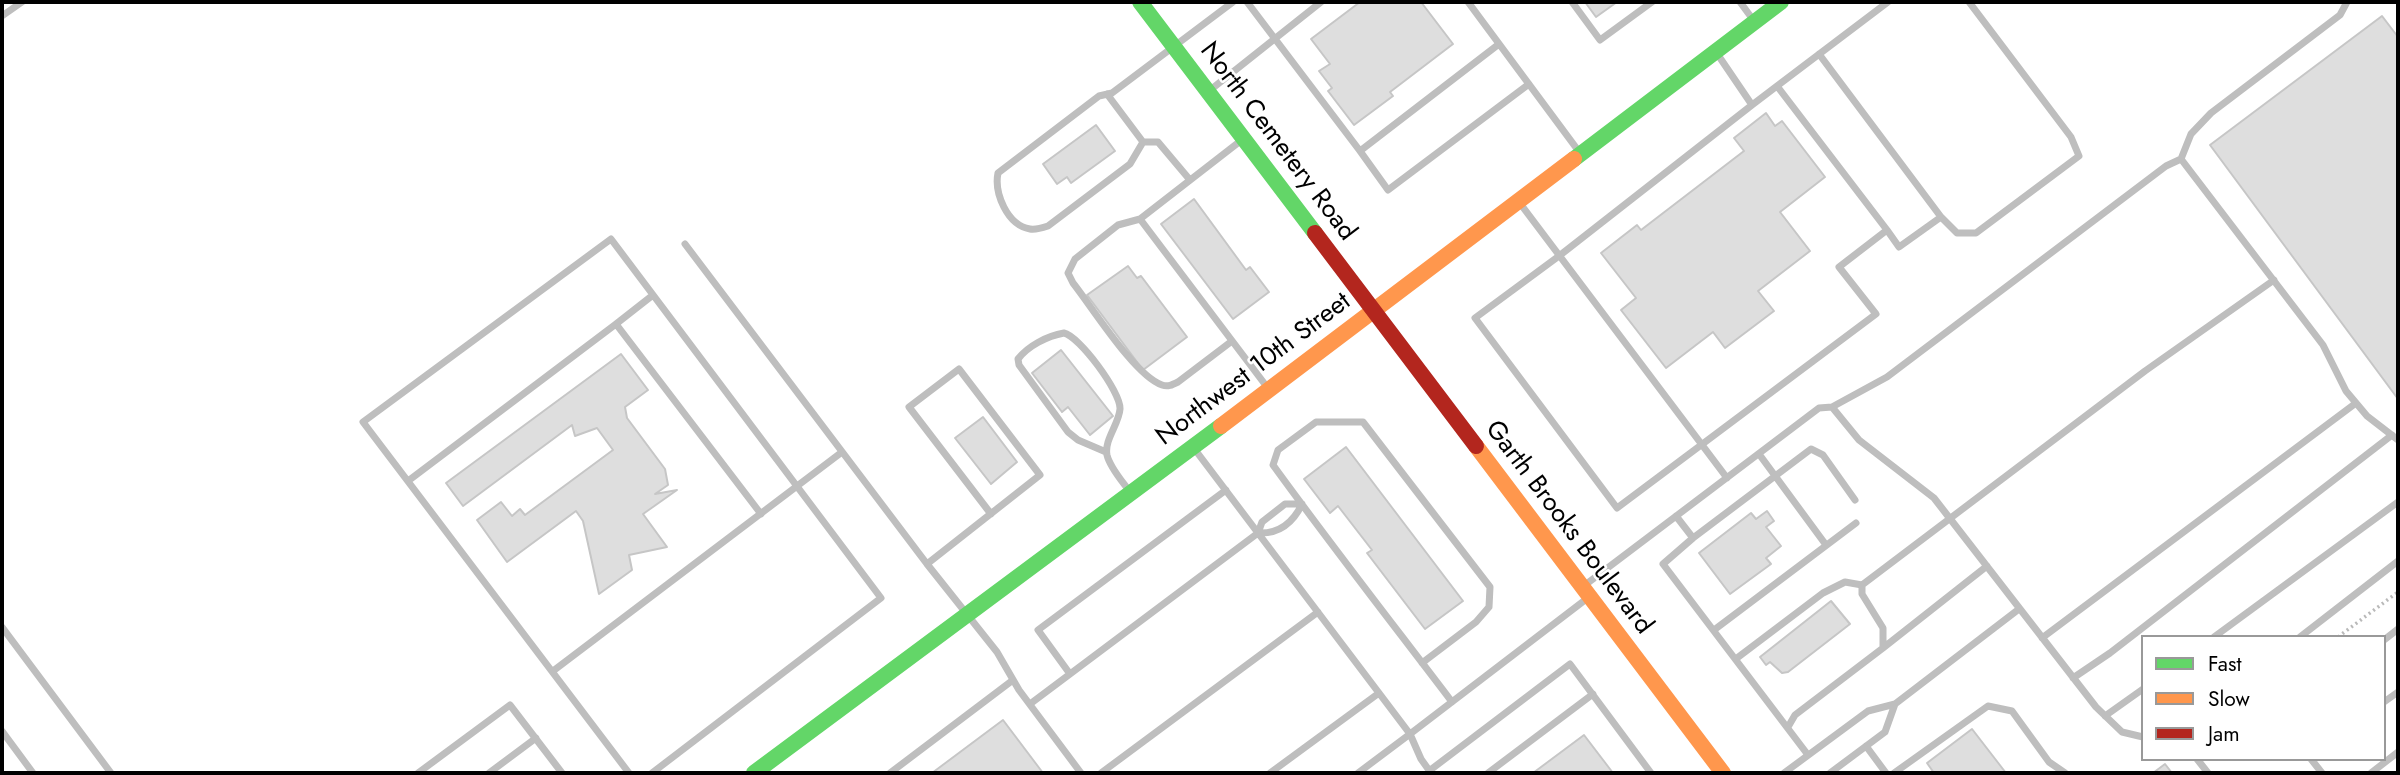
<!DOCTYPE html>
<html>
<head>
<meta charset="utf-8">
<style>
  body { margin:0 }
  #map { position:relative; width:2400px; height:775px; overflow:hidden; background:#fff; font-family:Jost,sans-serif }
  canvas { display:block }
  .frame { position:absolute; inset:0; border:4px solid #000; pointer-events:none }
  .legend { position:absolute; left:2141px; top:635px; width:245px; height:126px; box-sizing:border-box; background:#fff; border:2px solid #999; margin:0; padding:9px 12px; list-style:none; font-size:21px; color:#000 }
  .legend li { display:flex; align-items:center; gap:14px; height:35px }
  .legend b { width:35px; border:2px solid #999 }
</style>
</head>
<body>
<div id="map">
<canvas width="2400" height="775"></canvas>
<div class="frame"></div>
<ul class="legend">
<li><b style="height:9px;background:#63d668"></b>Fast</li>
<li><b style="height:9px;background:#ff974d"></b>Slow</li>
<li><b style="height:9px;background:#b3261e"></b>Jam</li>
</ul>
</div>
<script>
const context = document.querySelector('canvas').getContext('2d');
context.lineJoin = 'round';
function fill(path, color) { context.fillStyle = color; context.fill(path, 'evenodd'); }
function stroke(path, color, width, dash) { context.strokeStyle = color; context.lineWidth = width; context.lineCap = dash ? 'butt' : 'round'; context.setLineDash(dash || []); context.stroke(path); }
function drawText(font, color, halo, rows, align = 'center') {
  context.font = font + ' Jost,sans-serif'; context.lineWidth = 5; context.setLineDash([]); context.textBaseline = 'middle'; context.strokeStyle = halo; context.fillStyle = color; for (const [text, x, y, turn = 0] of rows) {
    context.save(); context.translate(x, y); context.rotate((+turn || 0) * Math.PI / 180); context.textAlign = isNaN(turn) ? turn : align; if (halo) context.strokeText(text, 0, 0); context.fillText(text, 0, 0); context.restore();
  }
}
const building = new Path2D(`
  M1360,2H1421L1453,44L1390,92L1393,96L1354,125L1328,91L1332,88L1319,71L1330,64L1311,39Z
  M1585,2H1617L1596,17Z
  M2382,16L2398,37V399L2210,145Z
  M1766,113L1775,126L1782,121L1825,177L1780,212L1810,251L1758,291L1774,311L1725,348L1713,332L1666,368L1621,310L1636,298L1601,253L1637,225L1641,230L1744,151L1734,138Z
  M1096,125L1115,151L1071,183L1067,177L1057,184L1043,164Z
  M1194,199L1246,270L1250,267L1269,292L1233,319L1161,224Z
  M1128,266L1137,278L1141,276L1187,337L1143,370L1087,295Z
  M1061,350L1113,416L1090,435L1068,407L1062,412L1032,373Z
  M621,354L648,390L625,407L627,418L665,469L668,485L655,494L677,490L643,514L667,547L629,555L632,570L599,594L583,521L576,511L507,562L477,520L501,502L512,516L520,509L525,515L613,450L597,428L575,436L572,425L463,506L446,483Z
  M983,417L1017,462L991,484L955,438Z
  M1346,447L1463,601L1425,629L1367,553L1372,550L1338,506L1330,513L1304,479Z
  M1767,511L1774,521L1766,527L1781,546L1766,558L1771,564L1730,594L1699,553L1751,513L1756,519Z
  M1831,601L1850,624L1788,672L1782,673L1770,662L1766,665L1760,657Z
  M1003,720L1043,773H932Z
  M1972,729L2006,773H1934L1927,763Z
  M1584,735L1613,773H1533Z
  M2165,764L2172,773H2153Z`);
fill(building, '#dedede');
stroke(building, '#c6c6c6', 2);
stroke(new Path2D(`
  M2338,637L2398,592`), '#b9b9b9', 3.5, [2, 3.5]);
stroke(new Path2D(`
  M1247,2L1360,151
  M1468,2L1580,153
  M1572,2L1600,40L1652,2
  M1740,2L1754,21
  M2347,2L2340,15L2211,113L2191,134L2181,159L2323,345L2346,391L2367,416L2398,440
  M2,16L22,2
  M1499,44L1360,151L1388,190L1529,84
  M1716,52L1752,105L1559,256L1475,318L1617,508L1876,314L1839,267L1887,230L1777,86L1752,105
  M1819,54L1941,217
  M1777,86L1888,2
  M1209,91L1321,2
  M1107,94L1143,142L1130,164L1048,226C1042,228 1036,230 1030,229C1007,225 994,193 998,173L1099,96L1112,93L1233,2
  M1243,139L1140,219L1267,387
  M1143,142H1158L1190,180
  M1519,202L1727,478
  M1140,219L1118,225L1075,259L1068,273L1073,283C1092,307 1135,376 1162,385C1168,387 1172,385 1178,382L1232,341
  M1887,230L1899,247L1941,217L1957,233H1976L2079,156L2071,137L1969,2
  M685,244L927,564
  M616,324L653,295
  M1832,407L1887,377L2166,166L2181,159
  M1193,447L1410,734L1358,773
  M1106,452L1078,440L1068,432L1019,365L1018,359C1028,346 1047,336 1064,333C1079,336 1121,392 1120,409C1119,424 1104,440 1107,455C1110,468 1123,482 1130,492
  M1759,454L1826,545
  M408,481L616,324L761,514
  M1285,504H1302C1293,523 1279,534 1258,533L1262,522Z
  M991,514L909,407L959,369L1040,475L927,564L997,652L1019,690L1081,773
  M1676,516L1693,538
  M1585,585L1819,408L1832,407L1859,440L1934,498L2096,707L2122,732L2143,737
  M1862,585L2145,371L2274,280
  M2,627L111,773
  M1714,630L1856,523
  M2214,637L2398,502
  M2300,637L2398,561
  M2042,638L2356,403
  M2384,640L2398,629
  M1883,648L1987,566
  M1737,658L1823,593L1845,582L1862,585
  M1422,663L1476,622L1489,607L1490,587L1363,422H1316L1278,450L1273,465C1331,545 1392,623 1452,702
  M553,671L842,452
  M1070,674L1258,533
  M2073,678L2110,653L2392,435
  M2384,702L2398,692
  M1030,704L1070,674L1038,630L1226,490
  M2105,716L2143,689
  M1788,727L1795,715L1883,648V628L1862,594V585
  M2,731L33,773
  M1866,746L1886,773
  M1808,755L1663,564L1693,538L1811,449L1823,455L1855,500
  M2197,759L2208,773
  M2311,759L2322,773
  M1429,771L1570,664L1651,773
  M418,773L510,705L562,773
  M489,773L536,738
  M629,773L363,422L611,239L881,598L652,773
  M890,773L1013,680
  M1101,773L1318,612
  M1270,773L1379,693
  M1431,773L1421,759L1410,734L1589,597
  M1488,773L1593,694
  M1784,773L1868,711L1895,704L2019,609
  M1830,773L1885,732L1895,704
  M1894,773L1988,706L2012,711L2049,762L2065,773
  M2371,773L2398,752`), '#bebebe', 7);
stroke(new Path2D(`
  M1140,2L1315,233
  M1574,159L1781,2
  M754,773L1221,426`), '#63d668', 16);
stroke(new Path2D(`
  M1221,426L1574,159
  M1476,446L1723,773`), '#ff974d', 16);
stroke(new Path2D(`
  M1315,233L1476,446`), '#b3261e', 16);
drawText('26px', '#000', '#fff', [
  ["North Cemetery Road",1277,142,53],
  ["Northwest 10th Street",1254,370,-37],
  ["Garth Brooks Boulevard",1568,528,53]
]);
</script>
</body>
</html>
